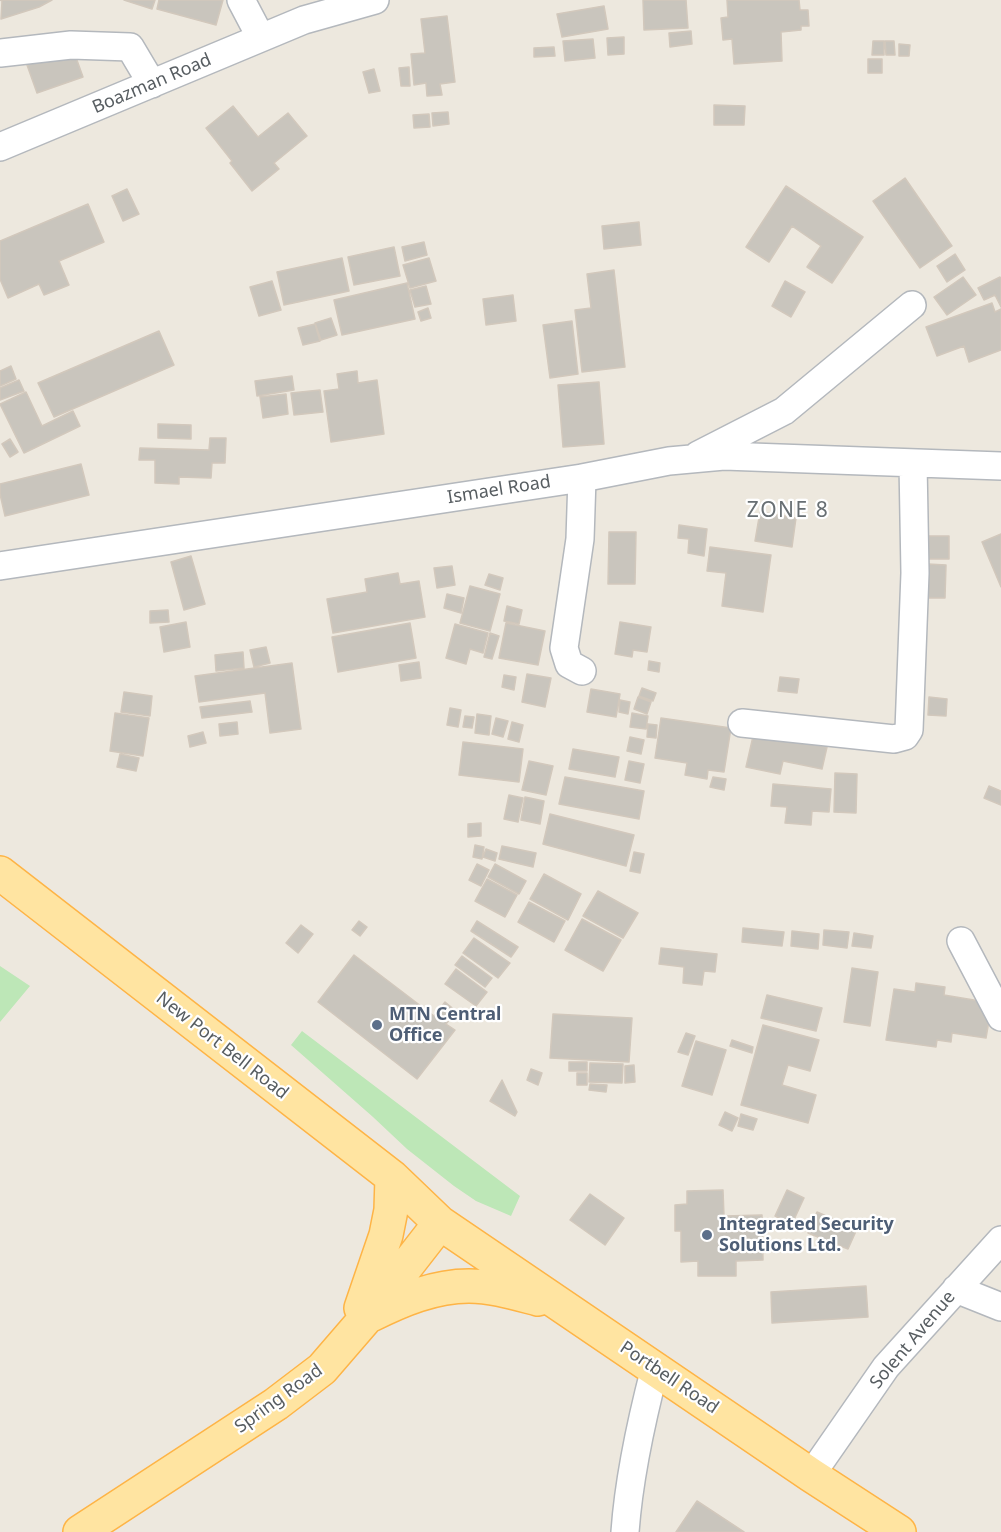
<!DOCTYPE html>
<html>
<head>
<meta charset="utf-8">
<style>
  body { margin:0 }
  canvas { display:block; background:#ede8de }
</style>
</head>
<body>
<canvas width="1001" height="1532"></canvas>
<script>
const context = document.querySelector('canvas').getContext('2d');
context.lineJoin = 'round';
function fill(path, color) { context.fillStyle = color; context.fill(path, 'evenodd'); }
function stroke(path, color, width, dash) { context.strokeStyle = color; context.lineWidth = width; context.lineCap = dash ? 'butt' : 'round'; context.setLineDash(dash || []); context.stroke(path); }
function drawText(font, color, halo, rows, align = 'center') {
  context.font = font + ' "Noto Sans",sans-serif'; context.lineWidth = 4.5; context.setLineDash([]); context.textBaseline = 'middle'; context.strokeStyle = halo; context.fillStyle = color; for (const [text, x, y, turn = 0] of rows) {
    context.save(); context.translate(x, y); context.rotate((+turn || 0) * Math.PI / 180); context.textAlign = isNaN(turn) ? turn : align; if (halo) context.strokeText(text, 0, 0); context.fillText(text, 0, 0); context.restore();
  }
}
fill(new Path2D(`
  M0,966L30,986L0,1022Z
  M302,1031L520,1196L511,1216L476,1201L454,1186L407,1149L373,1117L291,1045Z`), '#bde7b7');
const building = new Path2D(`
  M0,0H52L39,7L1,19L2,1Z
  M124,0H155L152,9Z
  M159,0H223L216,25L157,9Z
  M643,0H686L688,28L644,30Z
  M727,0H799L800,10H808L809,26H801V30L781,32L782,61L734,64L732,39L723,40L721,18L728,17Z
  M604,6L608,29L562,37L557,14Z
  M447,16L455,82L440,84L442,95L427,96L426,83L414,85L411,54L425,53L421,19Z
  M691,31L692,44L670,47L669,33Z
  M624,37V54L608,55L607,38Z
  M593,39L595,58L565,61L563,41Z
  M873,41H884V55H872Z
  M885,41H894L895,55H886Z
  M899,44L910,45L909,56H899Z
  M554,47L555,56L534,57V48Z
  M73,49L83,77L37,93L27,65Z
  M868,59H882V73H868Z
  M409,67L410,86H401L399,68Z
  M374,69L380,91L369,93L363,72Z
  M714,105L745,106L744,125H714Z
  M233,106L258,137L288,113L307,136L274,163L279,169L252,191L230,163L232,161L206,128Z
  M448,112L449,124L433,126L432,113Z
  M429,114L430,127L414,128L413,115Z
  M905,178L952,246L920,268L873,201Z
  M786,186L863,237L832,283L807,267L821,246L792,226L769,262L746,247Z
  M127,189L139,214L123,221L112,196Z
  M88,204L104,242L59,261L69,285L44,295L39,284L8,298L0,279V241Z
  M639,222L641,245L604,249L602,226Z
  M424,242L427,255L405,261L402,247Z
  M394,247L400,276L354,285L348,257Z
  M955,254L965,270L947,282L937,266Z
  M342,258L349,291L284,305L277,272Z
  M429,258L436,281L410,288L403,265Z
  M614,270L625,367L582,372L575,310L591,308L587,274Z
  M963,277L976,295L947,315L934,297Z
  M1000,277L1001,279V307L995,295L984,300L978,288Z
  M272,281L281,310L259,316L250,287Z
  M785,281L805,292L791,317L772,306Z
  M407,283L415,319L342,335L334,300Z
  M426,286L431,304L415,307L410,290Z
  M513,295L516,321L486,325L483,299Z
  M992,303L995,312L1001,309V350L969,362L964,346L937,356L926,327Z
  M428,308L431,318L421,321L418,312Z
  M331,318L337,335L321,340L315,323Z
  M572,321L578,374L550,378L543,325Z
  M315,324L320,341L303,345L298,328Z
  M159,331L174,365L54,417L38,383Z
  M11,366L16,379L0,386V371Z
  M357,371L358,383L377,380L384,434L331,442L324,391L339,389L337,374Z
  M292,376L294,390L257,396L255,381Z
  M19,380L24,391L0,400V388Z
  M599,382L604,444L563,447L558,385Z
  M320,390L323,412L294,415L291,393Z
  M26,392L42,426L73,411L80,426L24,453L0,404Z
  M286,394L288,414L263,418L260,397Z
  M158,424L191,425V439L158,438Z
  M210,438H226L225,463H212L211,478L179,477V484L155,483V460H139L140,448L209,450Z
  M10,439L18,452L10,457L2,444Z
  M81,464L89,495L5,516L0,494V484Z
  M760,512L796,518L792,547L755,541Z
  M679,525L707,529L704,556L688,553L689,539L678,538Z
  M609,532H636L635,584H608Z
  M1001,534V587L982,542Z
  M929,536H949V559H928Z
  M710,547L771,555L763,612L722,606L726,573L707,571Z
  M191,556L205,604L184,610L171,562Z
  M928,564L946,565L945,598H927Z
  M452,566L455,585L437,588L434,568Z
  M398,573L400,584L419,581L425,617L333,633L327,599L367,592L365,579Z
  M489,574L503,578L500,590L485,585Z
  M470,586L500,594L490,631L460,623Z
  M447,594L464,598L461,613L444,608Z
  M507,606L522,610L519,624L504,621Z
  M168,610L169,622L150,623V611Z
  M186,622L190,647L164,652L160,627Z
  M620,622L651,627L647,652L633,650L632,657L615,654Z
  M410,623L416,658L338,672L332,637Z
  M506,623L545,631L538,665L499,658Z
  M455,624L488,633L483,653L470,649L466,664L446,658Z
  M490,633L499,636L492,659L484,657Z
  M266,647L270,663L254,667L250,650Z
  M243,652L244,668L216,671L215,655Z
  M649,661L660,663L659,672L648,670Z
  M419,662L421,678L401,681L399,665Z
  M292,663L301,729L270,733L265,693L199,702L195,676Z
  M527,674L551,678L545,707L522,702Z
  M504,675L516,677L514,690L502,687Z
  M780,677L799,679L797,693L778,691Z
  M642,688L656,693L653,701L639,696Z
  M591,689L620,694L616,717L587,712Z
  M124,692L152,696L150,716L121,712Z
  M638,697L651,702L647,714L634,709Z
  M929,697L947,699L946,716L928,715Z
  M620,700L630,702L628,714L619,712Z
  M250,701L252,712L202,718L200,707Z
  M450,708L461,710L458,727L447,725Z
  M115,713L149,718L143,756L110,751Z
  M632,713L648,716L646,729L630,727Z
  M477,714L491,716L489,735L475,733Z
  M465,716L474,717L472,728L463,727Z
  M496,718L508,721L503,737L492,734Z
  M661,718L731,728L724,772L708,770L707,779L685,775L687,763L655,758Z
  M237,722L238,734L220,736L219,724Z
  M512,722L523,725L519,742L508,739Z
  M648,724L657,725L656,738L647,737Z
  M203,732L206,743L190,747L188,736Z
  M754,732L827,747L822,769L783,761L780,774L746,767Z
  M630,737L644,740L641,754L627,751Z
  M463,742L523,749L519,782L459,775Z
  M573,749L619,757L615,777L569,769Z
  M120,754L139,758L136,771L117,767Z
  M529,761L553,766L546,795L522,790Z
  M629,761L644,764L640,783L625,780Z
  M835,773L857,774L856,813L834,812Z
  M565,777L644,791L639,819L559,804Z
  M713,777L726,779L724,790L710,787Z
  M773,784L831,789L829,812L812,811L811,825L785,823L787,807L771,806Z
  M989,786L1001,791V805L984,798Z
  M509,795L523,798L518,822L504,819Z
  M525,797L544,801L540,824L521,820Z
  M550,814L634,835L626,866L543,844Z
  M481,823V836L468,837V824Z
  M475,845L484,847L482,859L473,857Z
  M502,846L536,853L533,867L499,859Z
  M486,849L497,853L495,861L483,857Z
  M634,852L644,854L640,873L630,871Z
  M477,864L489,870L481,886L469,880Z
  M495,864L526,881L519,894L488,877Z
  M544,874L581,894L568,920L530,899Z
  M487,879L517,895L505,917L475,901Z
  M598,891L638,913L623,938L583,916Z
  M529,902L565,921L554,942L518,922Z
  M582,919L621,940L603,971L565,950Z
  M359,921L367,927L360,936L352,930Z
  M477,921L518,947L511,957L471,931Z
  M301,925L313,934L298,953L286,943Z
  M743,928L784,932L782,946L742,942Z
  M824,930L849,932L847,948L823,945Z
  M792,931L819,934L818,949L791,946Z
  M854,933L873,936L871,948L852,946Z
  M474,938L510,963L498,978L463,953Z
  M661,948L717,954L715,972L704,971L702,985L683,983L684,967L659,964Z
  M354,955L434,1016L445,1002L456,1011L446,1024L455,1030L417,1079L318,1002Z
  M462,956L492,978L485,987L455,965Z
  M852,968L878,972L870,1026L844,1022Z
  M456,969L487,992L476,1006L445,984Z
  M916,983L945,987L944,995L992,1003L986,1038L952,1033L951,1042L937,1040L936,1047L886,1040L894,989L915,992Z
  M767,995L822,1008L816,1031L761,1018Z
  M553,1014L632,1018L629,1062L550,1058Z
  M763,1025L819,1040L810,1071L788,1065L782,1085L816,1095L808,1123L741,1105Z
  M686,1033L695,1036L688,1055L678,1052Z
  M732,1040L753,1047L752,1053L730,1046Z
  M696,1041L726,1050L712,1095L682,1086Z
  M569,1062H587V1071H569Z
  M590,1063L623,1064L622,1083L589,1082Z
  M634,1065L635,1082L625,1083V1066Z
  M531,1069L542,1073L538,1085L527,1080Z
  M577,1073H587V1085H577Z
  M502,1080L517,1112L515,1116L490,1101Z
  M590,1084L607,1085L606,1092L589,1090Z
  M725,1112L738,1118L732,1131L719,1125Z
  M741,1114L757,1119L753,1130L738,1126Z
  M723,1190L724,1216L762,1215L763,1260L736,1261V1276H698V1261L681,1262V1231H675V1205L687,1204V1191Z
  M787,1190L804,1198L792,1224L775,1216Z
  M590,1194L624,1218L605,1245L570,1220Z
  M817,1212L857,1229L848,1249L808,1233Z
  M866,1286L868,1317L772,1323L771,1292Z
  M697,1501L744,1532H676Z`);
fill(building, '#c9c5bd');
stroke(building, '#d2c8bc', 1.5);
const minor = new Path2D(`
  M241,0L261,38
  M0,53L71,45L130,47L152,84
  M0,147L304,20L375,0
  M698,455L784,411L912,305
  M582,478L580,539L564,648L569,664L582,671
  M0,566L582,478L669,461L724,456L1001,466
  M742,723L894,739L905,736L909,730L915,573L913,463
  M961,941L1001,1017
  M956,1289L1001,1307
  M811,1475L886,1367L1001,1240
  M625,1532C629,1476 641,1422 655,1368`);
const major = new Path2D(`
  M0,873L392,1177L440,1223L811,1475L899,1532
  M361,1308L386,1235L391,1210L392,1177
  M371,1315C401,1300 434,1286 469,1286C492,1286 515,1293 538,1299
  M80,1532L276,1404L322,1369L366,1318L440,1223`);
stroke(minor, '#b4b8bd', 30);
stroke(major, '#feb446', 36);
stroke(minor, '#fff', 27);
stroke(major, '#ffe4a1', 33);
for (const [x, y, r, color] of [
  [377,1025,6,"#5c6f8a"],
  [707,1235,6,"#5c6f8a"]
]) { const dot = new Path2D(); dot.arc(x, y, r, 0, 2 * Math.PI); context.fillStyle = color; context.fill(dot); stroke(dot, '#fff', 2); }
drawText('18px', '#575d61', '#fff', [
  ["Boazman Road",152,84,-23],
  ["Ismael Road",499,490,-9],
  ["New Port Bell Road",222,1046,38],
  ["Solent Avenue",913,1340,-50],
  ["Portbell Road",669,1378,34],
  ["Spring Road",279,1399,-36]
]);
drawText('bold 18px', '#4e5e75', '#fff', [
  ["MTN Central",389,1015],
  ["Office",389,1036],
  ["Integrated Security",719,1225],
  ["Solutions Ltd.",719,1246]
], 'left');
context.letterSpacing = '1.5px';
drawText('21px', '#686f73', '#fff', [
  ["ZONE 8",788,511]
]);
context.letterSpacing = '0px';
</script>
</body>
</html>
